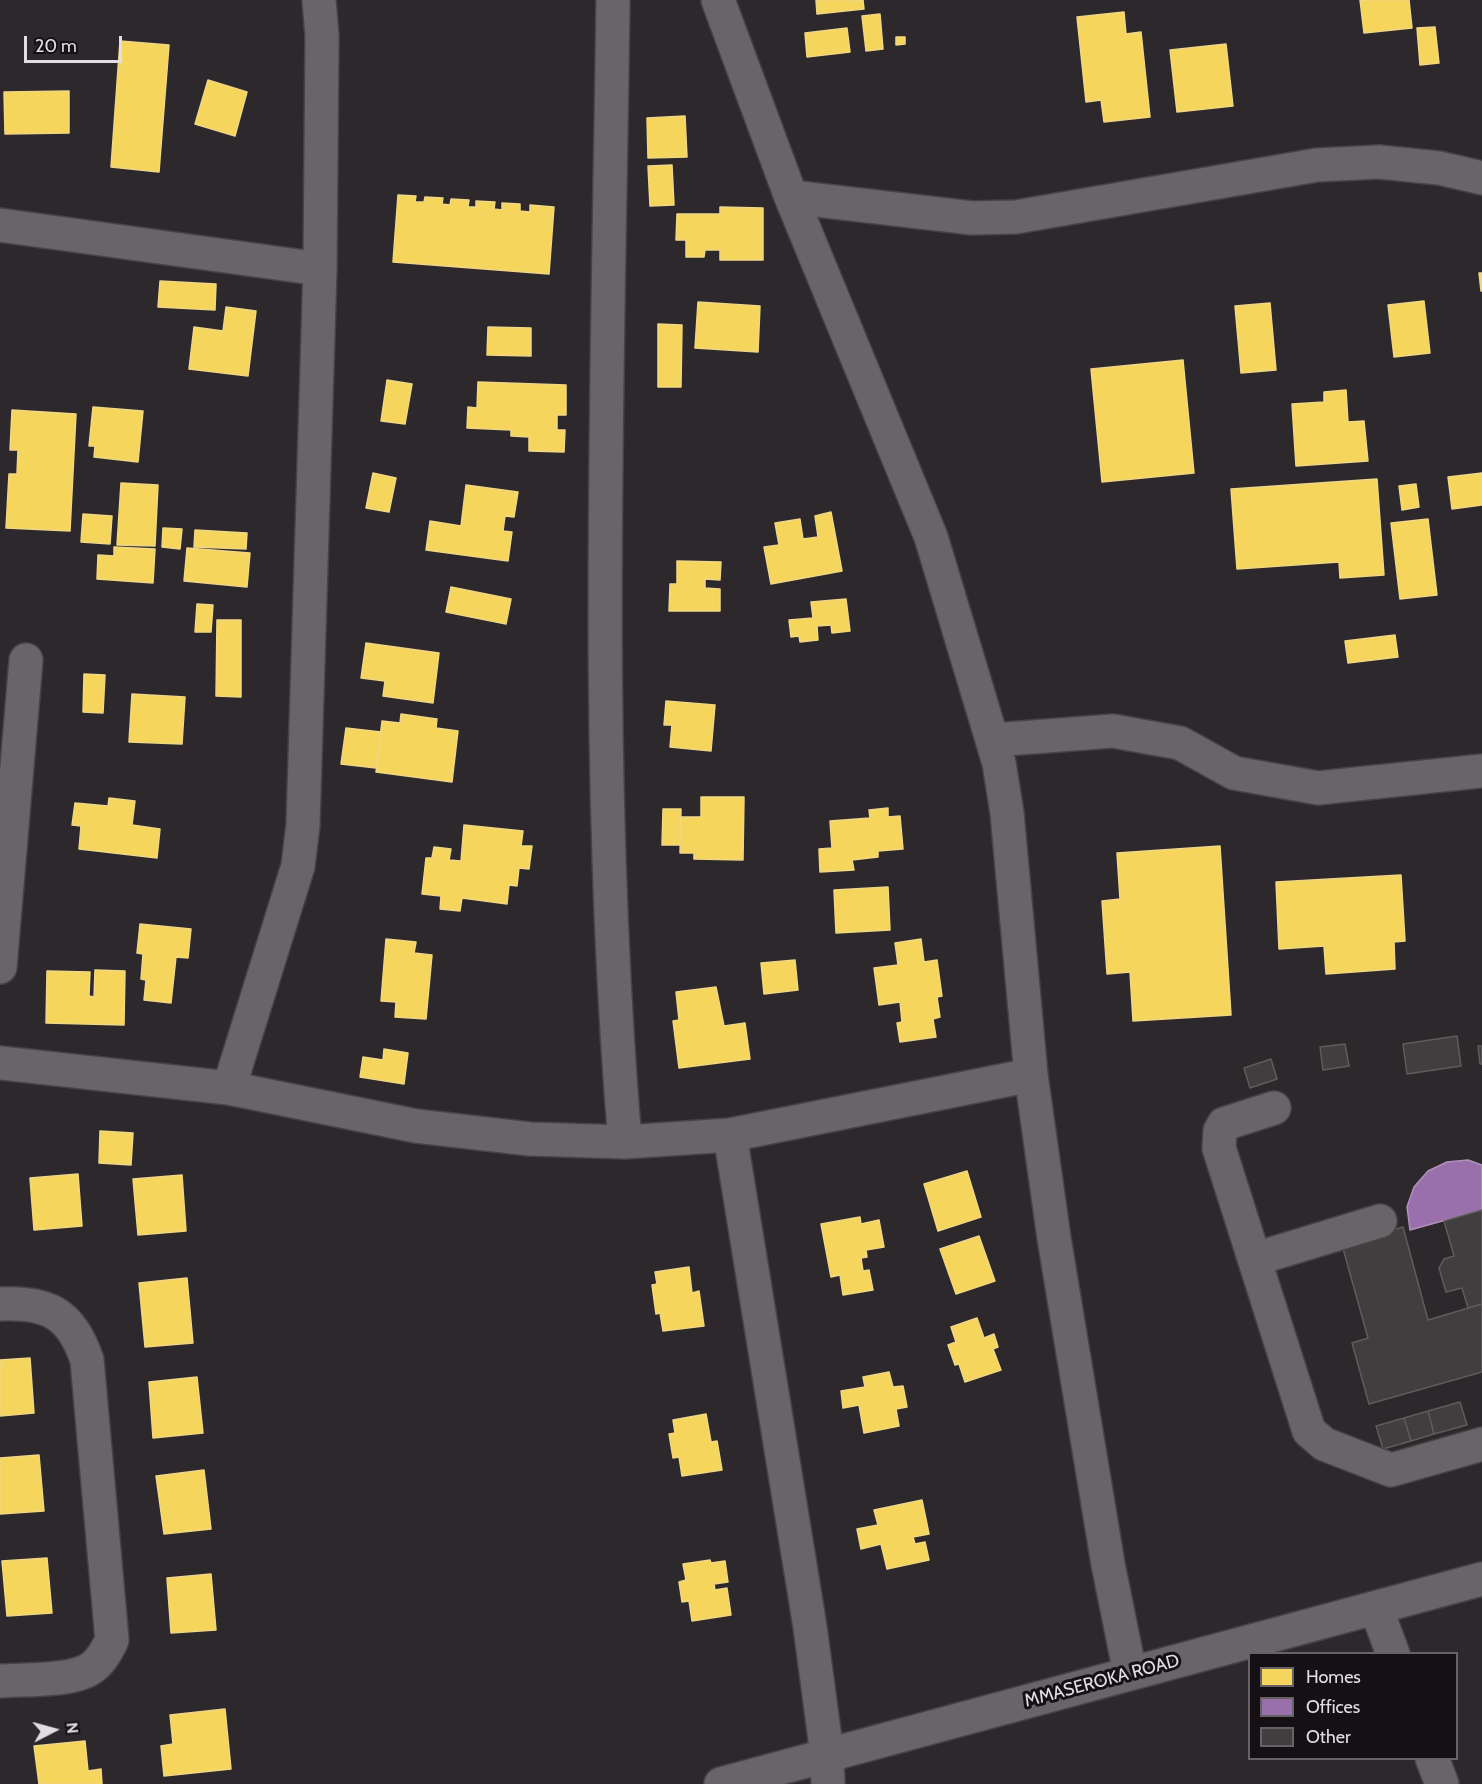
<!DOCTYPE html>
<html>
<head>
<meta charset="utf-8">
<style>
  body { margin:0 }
  #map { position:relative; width:1482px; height:1784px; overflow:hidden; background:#2d282c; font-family:Cabin,sans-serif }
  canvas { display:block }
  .legend { position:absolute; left:1248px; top:1652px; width:210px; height:108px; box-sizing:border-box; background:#141013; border:2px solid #676266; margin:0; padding:8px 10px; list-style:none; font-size:18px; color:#e3dde2 }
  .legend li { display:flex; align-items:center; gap:12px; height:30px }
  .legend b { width:30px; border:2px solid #676266 }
  .north { position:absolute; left:24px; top:1700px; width:60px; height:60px; -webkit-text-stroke:4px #141013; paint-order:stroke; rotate:84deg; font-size:16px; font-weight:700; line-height:24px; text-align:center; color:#e3dde2 }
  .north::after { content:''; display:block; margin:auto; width:21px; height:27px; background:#e3dde2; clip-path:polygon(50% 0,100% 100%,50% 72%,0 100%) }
  .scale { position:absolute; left:24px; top:36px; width:98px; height:27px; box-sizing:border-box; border:3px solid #e3dde2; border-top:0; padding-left:8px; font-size:18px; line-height:21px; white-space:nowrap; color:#e3dde2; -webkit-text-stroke:4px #141013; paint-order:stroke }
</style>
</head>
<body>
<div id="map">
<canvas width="1482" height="1784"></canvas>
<ul class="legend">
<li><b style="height:16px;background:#f6d55c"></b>Homes</li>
<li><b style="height:16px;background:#9970ab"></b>Offices</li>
<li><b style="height:16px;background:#403e3e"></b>Other</li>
</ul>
<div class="north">N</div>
<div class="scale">20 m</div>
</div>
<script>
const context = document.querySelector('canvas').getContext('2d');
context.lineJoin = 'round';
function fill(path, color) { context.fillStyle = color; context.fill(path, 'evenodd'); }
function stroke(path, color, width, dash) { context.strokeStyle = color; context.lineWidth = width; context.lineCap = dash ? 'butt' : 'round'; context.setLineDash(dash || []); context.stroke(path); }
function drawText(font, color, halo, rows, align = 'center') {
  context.font = font + ' Cabin,sans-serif'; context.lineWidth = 6; context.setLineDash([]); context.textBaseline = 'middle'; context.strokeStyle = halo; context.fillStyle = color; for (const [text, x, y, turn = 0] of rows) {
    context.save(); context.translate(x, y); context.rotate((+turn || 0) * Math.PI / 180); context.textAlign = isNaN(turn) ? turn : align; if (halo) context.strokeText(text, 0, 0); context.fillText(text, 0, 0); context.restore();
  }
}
const homes = new Path2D(`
  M816,0H863L864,9L817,14Z
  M1360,0H1409L1412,28L1364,33Z
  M1124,12L1126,34L1141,32L1150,117L1104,122L1101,100L1086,102L1077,17Z
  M880,14L883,49L866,51L862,16Z
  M1435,27L1439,63L1420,65L1417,28Z
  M847,28L850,52L807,57L805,33Z
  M896,37H905V44L896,45Z
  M120,41L169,45L159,172L111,167Z
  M1226,44L1233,106L1177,112L1170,50Z
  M208,80L247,92L235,136L195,124Z
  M69,91V133L5,134L4,92Z
  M685,116L687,157L648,158L647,118Z
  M672,165L674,205L650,206L648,166Z
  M398,195L416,196L415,202H424L425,197L443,198L442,204L450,205L451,199L469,200L468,207H476V201L495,202L494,209L502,210V203L520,204V211L530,212V205L554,207L549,274L393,262Z
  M720,207L763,208V260H720V250H705L704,257H686V240H676L677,214H720Z
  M1479,273H1482V291H1481Z
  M160,281L216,284L215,310L158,307Z
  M1424,301L1430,353L1394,357L1388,305Z
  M698,302L760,306L758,352L695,348Z
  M1270,303L1276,370L1241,373L1235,306Z
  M226,307L256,311L248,376L189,369L194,327L223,331Z
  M658,324L682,325L681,387H658Z
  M488,327L531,328V356L487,355Z
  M1183,360L1194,473L1102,482L1091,369Z
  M387,380L412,384L405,424L381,421Z
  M478,382L566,385V415H557V430H565L564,452L529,451V437L511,436V430L467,428L468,407L477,408Z
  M1346,390L1348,422L1364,421L1368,461L1296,466L1292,404L1324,402V392Z
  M93,407L143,411L138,462L94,457L95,446H89Z
  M12,410L76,414L70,531L6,528L9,474H17L18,450H10Z
  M373,473L396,478L389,512L366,508Z
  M1482,473V505L1452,509L1448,477Z
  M1377,479L1384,575L1340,578L1339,562L1237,569L1231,489Z
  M121,483L158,485L155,546L117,545Z
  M1416,484L1419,507L1402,510L1399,486Z
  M466,485L518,492L514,517L505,516L503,531L512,532L508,561L426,550L430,521L461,526Z
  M831,512L842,571L771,584L764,547L779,545L775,523L800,519L803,539L818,537L815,516Z
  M83,514L112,516L110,544L81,542Z
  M1428,519L1437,595L1400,599L1391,523Z
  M163,528L182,529L180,549L162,547Z
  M195,530L247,533L246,549L194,547Z
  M114,547L155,549L153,583L97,579L98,555L114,556Z
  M187,548L250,553L247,587L184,581Z
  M677,561L721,562L720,580L705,579V588L720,589V611H669L670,584H677Z
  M451,587L511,599L506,624L446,612Z
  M846,599L850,631L832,633L831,625L817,626L818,640L800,642L799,636L791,637L789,620L813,618L811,602Z
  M197,604L213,605L211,632H195Z
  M217,620H241V697L216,696Z
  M1395,635L1398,657L1348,663L1345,641Z
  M366,643L439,653L433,703L383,696L385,681L361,678Z
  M84,674L105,675L103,713L83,712Z
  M132,694L185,697L182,744L129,742Z
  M666,701L715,705L711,751L670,747L672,725H664Z
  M401,714L437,719L436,728L458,731L452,782L376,772L382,721L400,723Z
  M346,728L381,732L376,768L341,764Z
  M701,797H744L743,860L694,859V853H680L681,817H701Z
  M109,798L135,801L132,825L160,829L157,858L79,849L81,826L72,825L75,803L108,806Z
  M888,808V817L900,816L903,849L878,851V857L852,860L854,870L820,872L819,849L832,848L830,821L870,818L869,810Z
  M663,809H681L680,845H662Z
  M464,825L523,831L521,846H532L529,869L519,868L517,886L509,885L507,904L462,898L460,911L440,909L441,896L422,894L426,858H432L434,847L451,849L449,860L461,861Z
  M1220,846L1231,1015L1133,1021L1130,972L1107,974L1102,901L1120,899L1117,853Z
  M1401,875L1405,941L1394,942L1395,969L1326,974L1324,946L1279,949L1276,882Z
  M888,887L890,930L836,933L834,890Z
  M140,924L191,929L188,958L176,957L171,1003L144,1000L146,980L141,979L143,954L137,953Z
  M386,939L416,942L414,953L432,955L426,1019L395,1017L396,1002L381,1001Z
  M921,939L924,962L937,960L942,996L937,997L940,1017L933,1019L936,1037L900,1042L897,1023L902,1022L900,1002L879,1005L874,968L898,965L895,943Z
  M795,960L798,990L764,994L761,963Z
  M95,970L125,971L124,1025L46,1023L47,971L90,972L89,996L94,997Z
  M716,987L724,1026L745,1023L750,1059L679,1068L673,1021L679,1020L676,992Z
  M384,1049L408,1053L404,1084L360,1077L363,1057L383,1060Z
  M100,1131L133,1133L131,1165L99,1163Z
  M967,1171L981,1217L938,1231L924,1184Z
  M78,1174L82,1226L34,1230L30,1178Z
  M182,1175L186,1231L138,1235L133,1179Z
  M860,1217L861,1224L879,1220L884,1247L866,1250L867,1257L861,1258L863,1271L869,1270L873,1290L843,1295L840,1275L831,1277L821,1224Z
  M979,1236L995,1281L956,1294L940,1249Z
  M689,1267L692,1293L699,1291L704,1326L663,1331L660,1313L656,1314L652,1285L657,1284L655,1272Z
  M187,1278L193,1343L145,1347L139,1283Z
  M977,1318L984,1338L994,1334L998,1347L993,1349L1001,1370L965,1382L959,1364L955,1365L948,1345L956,1342L951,1327Z
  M30,1358L34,1413L0,1416V1360Z
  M889,1372L893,1387L903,1386L907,1407L896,1409L899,1426L864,1433L859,1405L843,1408L841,1391L865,1387L863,1377Z
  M197,1377L203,1433L153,1438L149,1382Z
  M706,1414L711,1442L717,1441L722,1470L682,1476L679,1457L673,1458L669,1434L675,1433L673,1420Z
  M39,1455L44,1511L0,1514V1458Z
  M204,1470L211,1529L164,1534L156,1476Z
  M922,1500L929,1534L913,1537L915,1544L925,1542L929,1560L887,1569L881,1544L861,1549L857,1529L878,1525L874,1510Z
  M47,1558L52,1613L7,1616L2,1561Z
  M710,1560L711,1563L725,1561L728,1582L714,1584L715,1590L727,1588L731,1615L692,1621L689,1601L682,1602L679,1582L686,1580L683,1564Z
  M211,1574L216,1630L171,1633L167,1578Z
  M225,1709L231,1769L164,1776L161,1746L173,1744L170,1715Z
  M85,1741L88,1771L101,1769L102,1784H39L34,1746Z`);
fill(homes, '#f6d55c');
stroke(homes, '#f0d784', 1.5);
const offices = new Path2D(`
  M1468,1160L1482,1165V1210L1410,1230L1407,1207L1414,1187L1428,1171L1447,1162Z`);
fill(offices, '#9970ab');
stroke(offices, '#af91bc', 1.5);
const building = new Path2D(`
  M1457,1036L1461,1066L1407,1074L1403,1044Z
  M1345,1044L1349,1066L1323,1070L1320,1047Z
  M1478,1046H1482V1064H1480Z
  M1271,1059L1277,1079L1250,1088L1244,1068Z
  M1482,1210V1304L1468,1308L1462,1288L1446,1292L1439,1268L1444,1259L1454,1256L1444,1221Z
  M1403,1227L1428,1320L1482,1304V1372L1369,1404L1352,1343L1368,1338L1342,1245Z
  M1460,1402L1467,1425L1434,1434L1428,1411Z
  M1428,1411L1434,1434L1411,1441L1404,1418Z
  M1404,1418L1411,1441L1383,1449L1376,1426Z`);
fill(building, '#403e3e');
stroke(building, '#5e5d5c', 1.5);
const minor = new Path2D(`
  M613,0C608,380 593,763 625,1142
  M718,0L791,197L931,537L999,763L1007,813L1031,1075L1054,1238L1108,1564L1130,1673
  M791,197L972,218L1016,217L1317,165L1379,162L1439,168L1482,178
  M0,225L320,269
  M993,740L1113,731L1180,743L1234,773L1318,788L1482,771
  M0,967L26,660
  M0,1063L229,1088L416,1126L530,1139L625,1142L730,1135L1031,1075
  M229,1088L298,866L303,825L320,269L322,36L319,0
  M1274,1108L1224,1124L1220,1131L1219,1148L1309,1431L1324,1444L1391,1470L1482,1444
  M730,1135L810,1627L827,1754L828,1784
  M1255,1259L1380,1221
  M0,1304C48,1302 71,1313 87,1360L112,1640C107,1650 102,1660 93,1667C74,1682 25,1679 0,1681
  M1376,1608L1393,1654
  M1432,1758L1442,1784
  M721,1784L1482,1579`);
stroke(minor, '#464346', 36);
stroke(minor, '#686468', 33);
drawText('18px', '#e3dde2', '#141013', [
  ["MMASEROKA ROAD",1102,1681,-15]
]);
</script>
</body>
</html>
